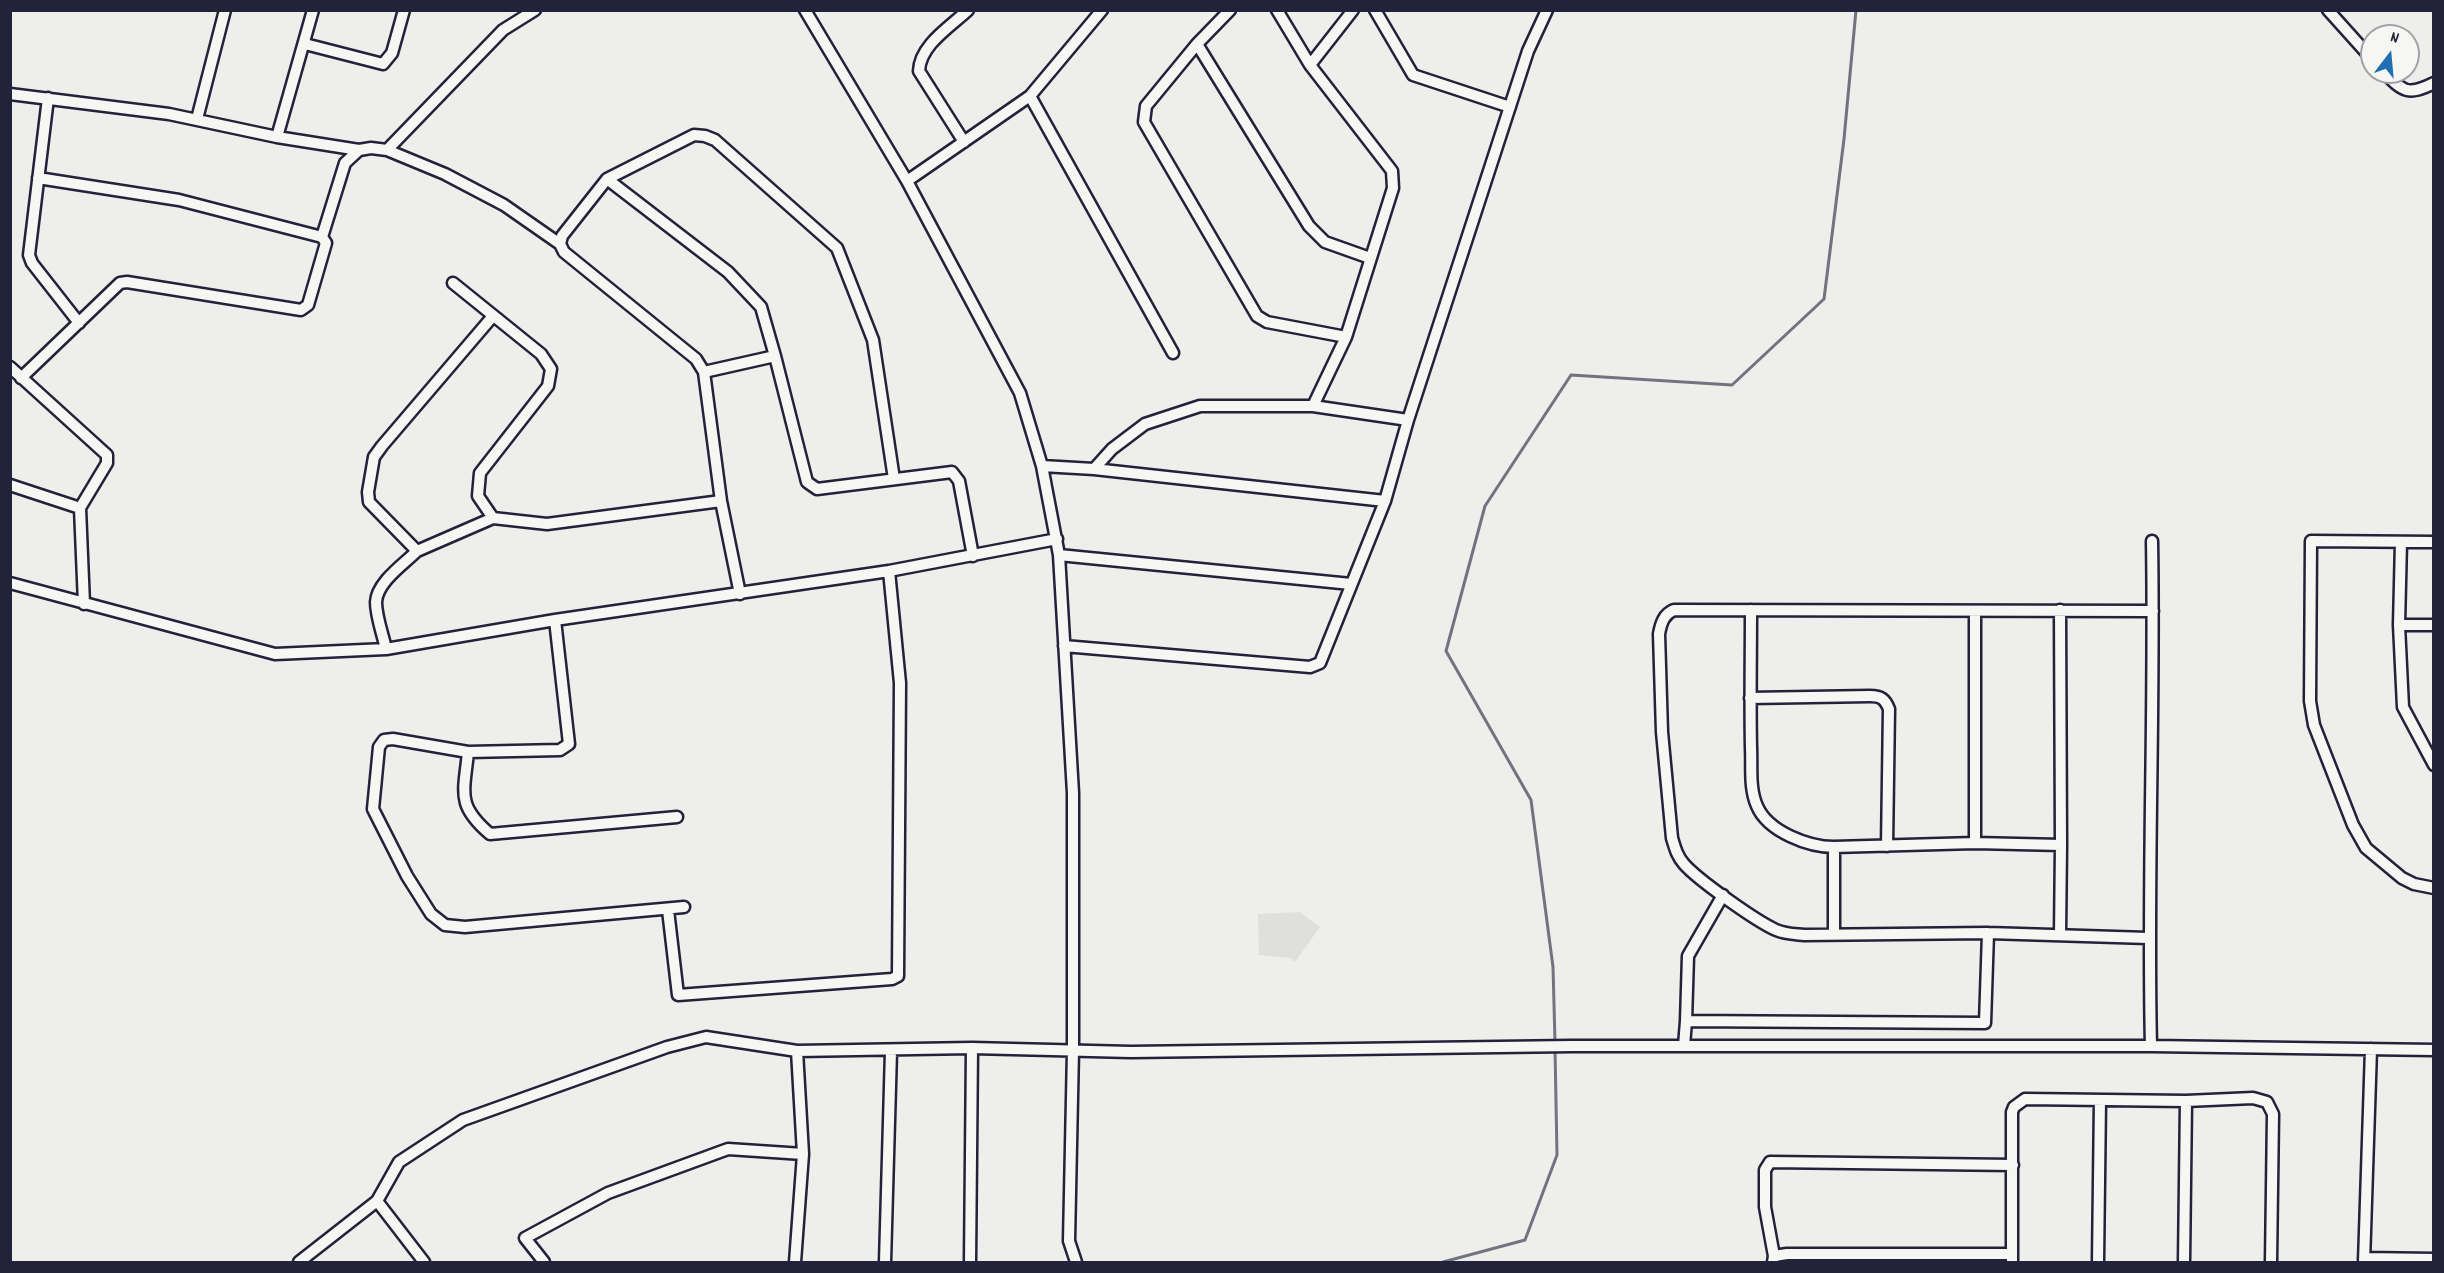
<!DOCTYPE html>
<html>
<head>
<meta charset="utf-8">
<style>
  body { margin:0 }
  #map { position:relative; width:2444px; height:1273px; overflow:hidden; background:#eeeeeb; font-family:Dekko,sans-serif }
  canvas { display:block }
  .frame { position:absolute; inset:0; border:12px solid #22223b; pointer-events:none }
  .north { position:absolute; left:2360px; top:24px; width:60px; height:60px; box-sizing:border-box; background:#f6f6f2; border:2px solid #a1a1a9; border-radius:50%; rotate:16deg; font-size:16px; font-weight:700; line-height:24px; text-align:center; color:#22223b }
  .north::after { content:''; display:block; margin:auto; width:21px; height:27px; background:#1f6fb2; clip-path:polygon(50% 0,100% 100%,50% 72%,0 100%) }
</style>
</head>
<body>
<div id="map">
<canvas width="2444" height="1273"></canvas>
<div class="frame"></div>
<div class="north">N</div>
</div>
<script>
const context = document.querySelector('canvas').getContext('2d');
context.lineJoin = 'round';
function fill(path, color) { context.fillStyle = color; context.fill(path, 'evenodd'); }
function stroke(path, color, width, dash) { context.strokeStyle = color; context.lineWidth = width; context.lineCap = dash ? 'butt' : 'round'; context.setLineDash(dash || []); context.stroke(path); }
fill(new Path2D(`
  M1300,912L1320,927L1295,962L1290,958L1259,955L1258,914Z`), '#dfdfde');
stroke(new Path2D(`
  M1555,1042L1553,967L1531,800L1446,651L1485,506L1571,375L1732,385L1824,299L1844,139L1856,10
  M1443,1262L1525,1240L1557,1155L1555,1049`), '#727281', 3);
const street = new Path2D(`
  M805,10L907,181L1020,393L1042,466L1059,555L1073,793V1050L1069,1241L1076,1262
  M1230,10L1197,44L1146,106L1144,122L1257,316L1267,322L1346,337L1393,188L1392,171L1310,65L1353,10
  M1277,10L1310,65
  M1375,10L1413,75L1510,107
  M2328,10L2372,59
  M305,44L383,64L392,53L404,10
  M1197,44L1309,226L1325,242L1370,258
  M2384,72C2403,92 2408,96 2434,83
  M10,94L169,114L277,137L359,150L371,148L387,150L445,174L504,205L560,244
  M1030,96L1173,353
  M48,98L29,255L32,263L79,323
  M197,119L225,10
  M277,137L313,10
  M964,142L919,71C920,45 950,27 968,10
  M387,150L503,30L535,10
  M607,179L728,272L761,307L775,356
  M907,181L1030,96L1102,10
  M322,237L345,163L359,150
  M453,283L541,354L551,369L548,386L480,473L478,496L493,518
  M10,367L107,455V463L80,508L84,604
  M704,372L775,356L807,482L817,489L952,472L959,481L973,556
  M21,378L120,283L127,282L301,310L308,305L326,243L322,237L179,200L38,178
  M1313,406L1346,337
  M1042,466L1094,469L1385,501
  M1094,469L1112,449L1145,424L1200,406H1313L1408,420
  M10,485L80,508
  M2401,542L2399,625L2403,707L2434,765
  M2434,542L2311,541L2310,701L2314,725L2353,825L2366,848L2402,878L2414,884L2434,888
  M417,551L493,518L547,524L721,501
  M1059,555L1351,584
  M10,583L275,654L386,649L555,620L889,571L1057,539
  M740,594L721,501L704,372L696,359L564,252L560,244L562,236L607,179L694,135L705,136L715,140L837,248L873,340L894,479
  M1751,610C1751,656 1750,702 1751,748C1752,767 1749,788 1757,806C1768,832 1809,847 1834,847L1975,843L2061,845L2060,610
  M555,620L569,744L560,750L468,752L393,739L384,740L379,747L373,809L407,876L431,914L445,925L465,927L684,907
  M2399,625H2434
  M1064,646L1310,667L1320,663L1385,501L1408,420L1528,51L1547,10
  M386,649C383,635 376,617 376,602C377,582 404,564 417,551L369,502L368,492L374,457L382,446L493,316
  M1750,698L1870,696C1881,696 1885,699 1889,709L1887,846
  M468,752C464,793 456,805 490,834L677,817
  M1975,843V611
  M1723,895L1688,956L1686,1021L1985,1023L1988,933
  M668,910L678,995L892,979L898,976L900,683L889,571
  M1834,933V847
  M2060,935L2061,845
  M2148,938L1988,933L1804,935C1794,934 1785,934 1776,930C1756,921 1698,880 1684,864C1677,856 1675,848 1672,838L1662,732L1659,634C1661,623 1664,614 1674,610L2153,611
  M1684,1046L1686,1021
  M2151,1046C2147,878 2155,709 2152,541
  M377,1201L424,1262
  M1774,1256L1765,1207V1170L1770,1162L2013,1165
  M2364,1258L2434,1259
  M299,1262L377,1201L399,1162L463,1120L667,1047L706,1037L797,1051L972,1048L1131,1052L1572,1046H2151L2434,1050
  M544,1262L525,1238L608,1193L728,1149L803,1154
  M795,1262L803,1154L797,1051
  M885,1262L891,1051
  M970,1262L972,1048
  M1773,1262L1774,1256L1787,1254H2012
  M2012,1262V1112L2014,1107L2025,1099L2186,1101L2253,1098L2267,1102L2273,1114L2271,1262
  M2098,1262L2100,1100
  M2184,1262L2186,1101
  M2364,1262L2371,1049`);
stroke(street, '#22223b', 15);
stroke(street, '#f6f6f2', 10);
</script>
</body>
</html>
